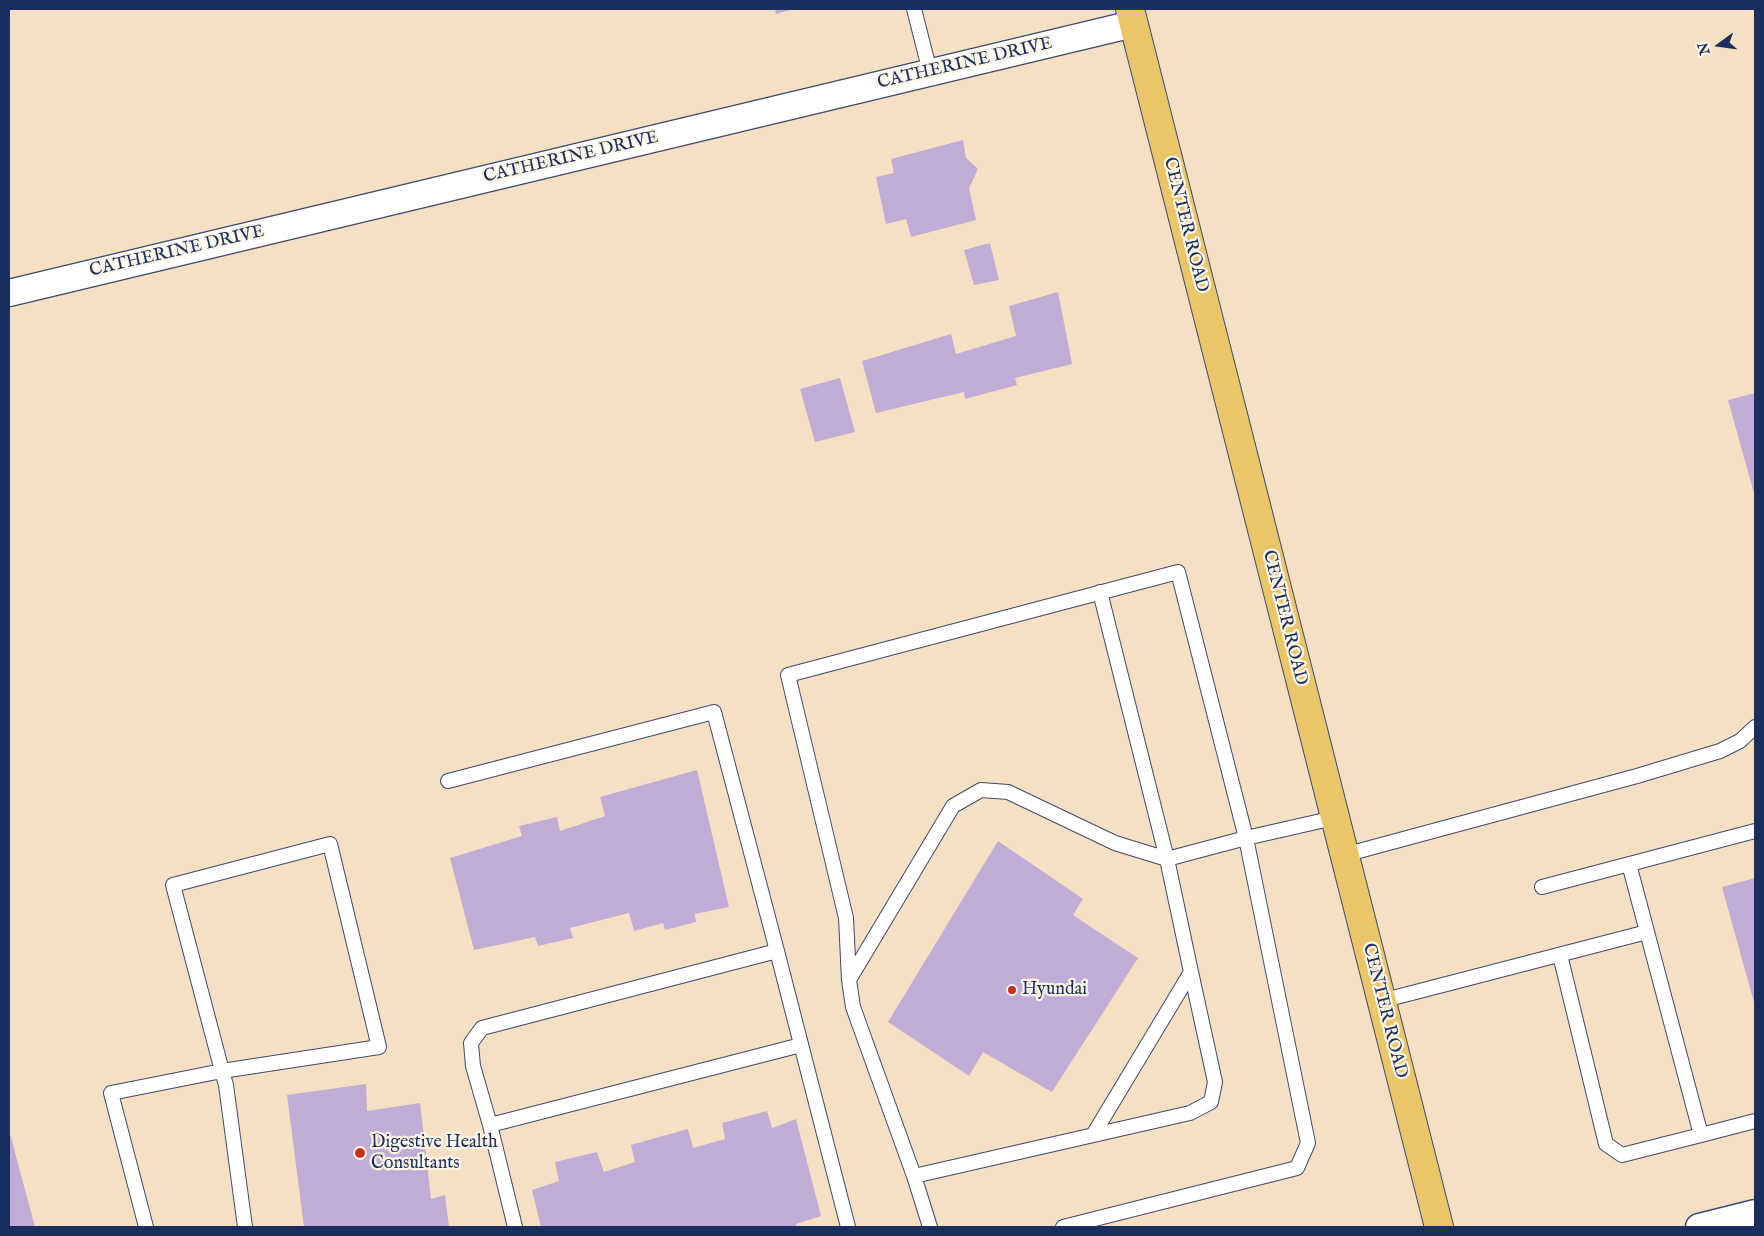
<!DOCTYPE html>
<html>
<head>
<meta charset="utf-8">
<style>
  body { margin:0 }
  #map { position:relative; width:1764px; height:1236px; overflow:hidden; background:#f5e0c4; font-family:"IM FELL English",serif }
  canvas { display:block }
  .frame { position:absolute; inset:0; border:10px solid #1b2f5e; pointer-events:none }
  .north { position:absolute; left:1694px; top:20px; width:50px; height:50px; -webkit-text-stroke:4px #fcf5e5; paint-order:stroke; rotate:256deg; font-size:14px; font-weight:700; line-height:20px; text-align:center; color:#1b2f5e }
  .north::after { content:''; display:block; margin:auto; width:18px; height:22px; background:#1b2f5e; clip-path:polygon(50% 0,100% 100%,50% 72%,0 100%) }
</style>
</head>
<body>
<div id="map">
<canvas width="1764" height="1236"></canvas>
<div class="frame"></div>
<div class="north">N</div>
</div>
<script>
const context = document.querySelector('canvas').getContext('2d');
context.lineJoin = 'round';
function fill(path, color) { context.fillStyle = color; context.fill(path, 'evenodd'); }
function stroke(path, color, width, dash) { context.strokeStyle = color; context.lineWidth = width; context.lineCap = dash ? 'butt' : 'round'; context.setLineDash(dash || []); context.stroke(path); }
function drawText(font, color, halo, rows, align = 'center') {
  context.font = font + ' "IM FELL English",serif'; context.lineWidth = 4.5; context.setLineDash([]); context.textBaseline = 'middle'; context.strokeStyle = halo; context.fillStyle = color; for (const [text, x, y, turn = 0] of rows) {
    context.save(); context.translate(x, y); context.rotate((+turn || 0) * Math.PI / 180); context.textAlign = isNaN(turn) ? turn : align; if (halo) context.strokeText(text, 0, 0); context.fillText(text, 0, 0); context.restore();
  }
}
fill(new Path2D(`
  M775,9H793L776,14Z
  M963,140L966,158L978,169L969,188L976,220L911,237L906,219L886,224L876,177L894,173L891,159Z
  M990,243L999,280L974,285L964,250Z
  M1058,292L1072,364L1015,378L1017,385L965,399L964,392L876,413L862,361L951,334L956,354L1016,336L1009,306Z
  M840,378L855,432L815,442L800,389Z
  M1755,393V497L1728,400Z
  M697,770L729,907L695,914L696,922L665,930L663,923L634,931L629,913L570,928L573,938L538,946L535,937L474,950L450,858L522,836L519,826L557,817L560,831L605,816L600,797Z
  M998,841L1083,899L1073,915L1138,958L1052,1092L983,1052L969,1076L888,1022Z
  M1755,878V1006L1722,887Z
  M366,1084L367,1111L420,1103L431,1199L445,1195L449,1227H304L287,1095Z
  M767,1111L772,1128L796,1119L821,1216L796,1224L797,1227H541L532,1190L559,1181L555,1162L597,1152L604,1172L635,1162L631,1145L688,1129L693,1148L725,1139L722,1123Z
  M9,1130L35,1227H9Z`), '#c1acd5');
const lane = new Path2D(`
  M914,9L930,72
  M448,781L714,712L777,951
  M1344,855L1637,776L1720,751L1740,741L1755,727
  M1629,864L1701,1135L1755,1121
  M1542,887L1755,831
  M1560,955L1606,1144L1622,1155L1701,1135
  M849,980L953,806L981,790L1008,792L1115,843L1167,859L1246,838L1334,818
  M1381,1001L1647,932
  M490,1125L801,1045
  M1093,1135L1191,972
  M914,1176L1190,1113L1211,1102L1215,1082L1191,972L1167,859L1100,592
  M146,1227L111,1093L222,1071L379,1047L330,844L173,885L222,1071L226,1085L245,1227
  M515,1227L490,1125L473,1066L471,1043L482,1028L777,951L848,1227
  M930,1227L914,1176L853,1007L849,980L846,918L788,675L1178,572L1246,838L1308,1143L1297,1168L1063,1227`);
const street = new Path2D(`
  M9,293L1133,24
  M1699,1227L1755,1213`);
const primary = new Path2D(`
  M1130,9L1439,1227`);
stroke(lane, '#3c4a6d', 16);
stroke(street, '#3c4a6d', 29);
stroke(primary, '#3c4a6d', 30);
stroke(lane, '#fff', 14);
stroke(street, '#fff', 26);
stroke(primary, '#ebc669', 28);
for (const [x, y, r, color] of [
  [1012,990,5,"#c8321e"],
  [360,1153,6,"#c8321e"]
]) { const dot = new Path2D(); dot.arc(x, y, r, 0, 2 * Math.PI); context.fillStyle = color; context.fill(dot); stroke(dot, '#fcf5e5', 2); }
drawText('18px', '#1b2f5e', '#fcf5e5', [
  ["CATHERINE DRIVE",965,64,-13],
  ["CATHERINE DRIVE",571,158,-13],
  ["CENTER ROAD",1185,225,76],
  ["CATHERINE DRIVE",177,252,-13],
  ["CENTER ROAD",1284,618,76],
  ["CENTER ROAD",1384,1011,76]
]);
drawText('18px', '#1b2f5e', '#fcf5e5', [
  ["Hyundai",1022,990],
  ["Digestive Health",371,1143],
  ["Consultants",371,1164]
], 'left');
</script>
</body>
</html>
